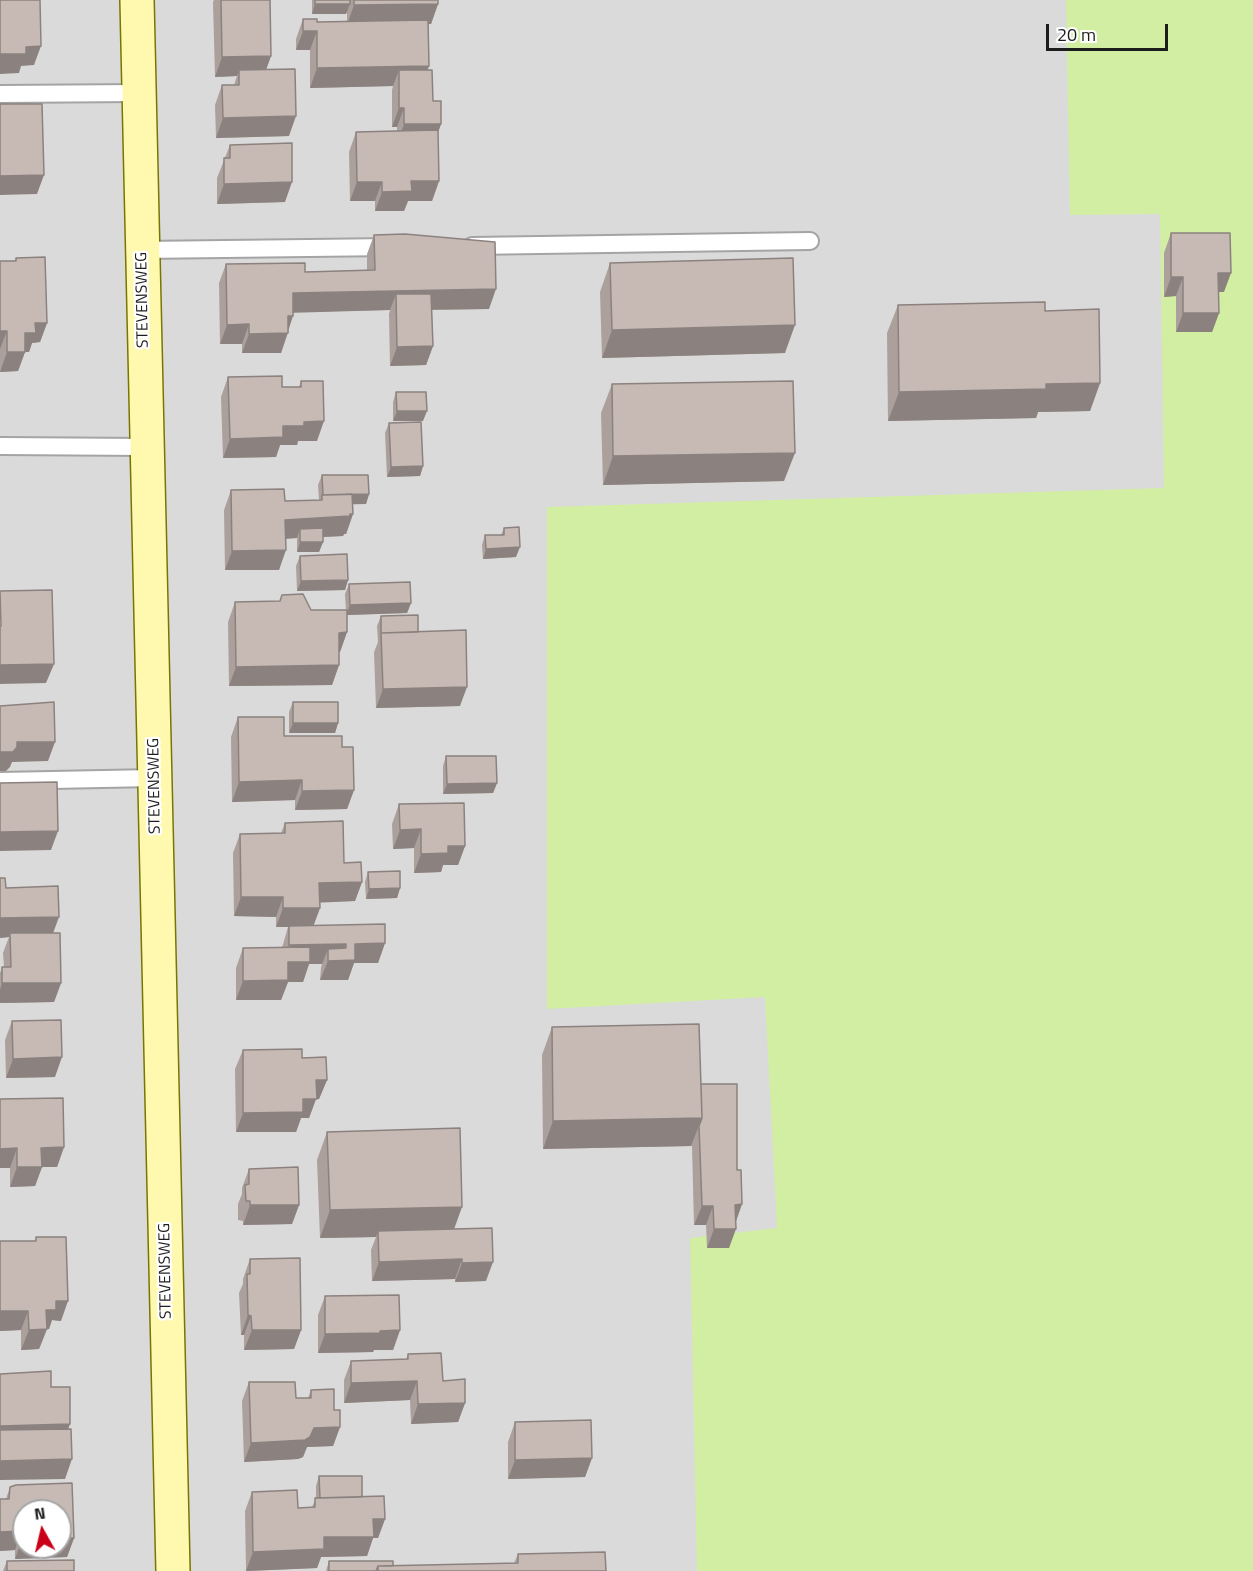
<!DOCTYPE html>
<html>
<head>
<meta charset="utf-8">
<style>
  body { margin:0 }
  #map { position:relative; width:1253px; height:1571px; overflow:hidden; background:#efe9e2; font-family:"Titillium Web",sans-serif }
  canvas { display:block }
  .north { position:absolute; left:12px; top:1499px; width:60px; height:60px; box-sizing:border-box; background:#fff; border:2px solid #a5a5a5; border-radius:50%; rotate:352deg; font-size:16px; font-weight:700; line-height:24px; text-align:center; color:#1d1d1d }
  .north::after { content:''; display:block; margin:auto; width:21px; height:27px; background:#ca0019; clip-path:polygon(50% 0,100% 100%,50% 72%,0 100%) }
  .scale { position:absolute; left:1046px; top:24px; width:122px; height:27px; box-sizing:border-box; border:3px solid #1d1d1d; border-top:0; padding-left:8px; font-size:18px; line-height:21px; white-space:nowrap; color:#1d1d1d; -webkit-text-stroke:4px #fff; paint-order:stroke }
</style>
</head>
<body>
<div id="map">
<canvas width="1253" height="1571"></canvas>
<div class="north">N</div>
<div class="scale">20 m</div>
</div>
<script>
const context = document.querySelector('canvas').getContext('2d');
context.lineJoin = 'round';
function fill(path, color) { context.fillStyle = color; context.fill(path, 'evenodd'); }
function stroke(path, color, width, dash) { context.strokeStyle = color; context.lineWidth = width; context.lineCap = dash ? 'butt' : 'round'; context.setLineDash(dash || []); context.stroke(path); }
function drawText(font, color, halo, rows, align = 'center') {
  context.font = font + ' "Titillium Web",sans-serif'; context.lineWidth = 4.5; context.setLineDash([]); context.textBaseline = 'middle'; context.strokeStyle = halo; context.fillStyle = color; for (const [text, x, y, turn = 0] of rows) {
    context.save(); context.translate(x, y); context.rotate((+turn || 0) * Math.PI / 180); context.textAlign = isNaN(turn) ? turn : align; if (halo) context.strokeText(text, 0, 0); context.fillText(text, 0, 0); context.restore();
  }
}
fill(new Path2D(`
  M0,0H1113L1253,285V600L1042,1571H0ZM24,1511H60V1547H24Z`), '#dbdada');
fill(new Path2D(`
  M1066,0H1253V1571H697L690,1238L777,1228L765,997L547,1009V507L1164,488L1160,214L1070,215Z`), '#d1eea3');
const lane = new Path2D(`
  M0,94L139,93
  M472,246L810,241
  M141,250L392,247
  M0,446L146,447
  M0,781L154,778`);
const secondary = new Path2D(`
  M137,0L173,1571`);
stroke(lane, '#a4a4a4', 20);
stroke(secondary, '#787600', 36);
stroke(lane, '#fff', 16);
stroke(secondary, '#fff9b0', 33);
fill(new Path2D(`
  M214,0H270L271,56L266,70L289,136L216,138L215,105L222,85H234L237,76L215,77L213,2Z
  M312,0H438V4L431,24H428L429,66L427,70L433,101L441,124L438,133L439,181L432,201H408L404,211H375V201H350L349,152L356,132L397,131V127H392V90L393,86L310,88V50H296V39L303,19L317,22H347V13L312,14Z
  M230,145L285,202L217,204V178Z
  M1171,233L1224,292H1218L1219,313L1212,332H1176V296L1164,297V253Z
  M374,235L489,309L432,310L433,346L426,365L390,366L389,314L390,310L293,312L288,330V333L281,353H242V344H220L219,283L226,264L305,272L367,270V254Z
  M16,258L47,323L40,342L32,343L29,352H25L18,371L0,372V261H15Z
  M610,263L785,353L602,358L600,292Z
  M898,305L1045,311L1100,383L1090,411L1038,412L1036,418L888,421L887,333Z
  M228,377L282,387H299L301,381L317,441H298L297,445H280L276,457L223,458L221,397Z
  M612,384L784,481L603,485L601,413Z
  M396,392L423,421H393V402Z
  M389,423L423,466L420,476L387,477L385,433Z
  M322,475L369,494L366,504H352L353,514L346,534H344L343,536L323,537V542L319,552H297V538L286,539L279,570H225L224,510L231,490L285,501L319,500L318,485Z
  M504,528L516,557L483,559L482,545L485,535H501Z
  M300,556L348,580L345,590L297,591L296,566Z
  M349,584L411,603L407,613L347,615V632L340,652H339V665L332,685L229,686L228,622L235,602L311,610H346L345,594Z
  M381,616L418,632L460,706L376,708L374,652L378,642L377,626Z
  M293,702L338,723L335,733H289V712Z
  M238,717L284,736L342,747L354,790L347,809L295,810V800L232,802L231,737Z
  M446,756L497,783L493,793L443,794V766Z
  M399,804L465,846L458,865H443L441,872L414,873V848L393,849L392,824Z
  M285,823L344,863L362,882L355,901L320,902V908L313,926L385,943L378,963H354L348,980H320L321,968L322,964H309L303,982H288L281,1000H236V968L243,948H282L288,927H276V917L234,916L233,853L240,834L281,833Z
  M368,872L400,888L397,898L366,899L365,882Z
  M0,878L6,888L53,933L61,983L54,1002L0,1003V973L2,967H4L3,953L9,937L0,938Z
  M12,1021L55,1077L6,1078L5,1040Z
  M552,1027L701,1084L737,1170L742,1204L736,1221L729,1248H707L706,1225H694L692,1146L543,1149L542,1055Z
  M243,1050L302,1058L327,1080L319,1099H316L309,1118H301L296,1132H236L235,1069Z
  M0,1099L64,1147L57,1167H42L35,1186L10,1187V1168H0Z
  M327,1132L454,1229L486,1281L455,1282V1279L372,1281L371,1250L376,1237L320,1238L317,1160Z
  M249,1169L299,1205L292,1224L243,1225V1221L238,1220V1204L242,1194V1188Z
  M36,1237L61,1321L52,1320L49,1329H47L39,1349L21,1350V1330L0,1331V1241H35Z
  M250,1259L301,1330L294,1349L244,1350V1335H241L239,1293L243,1284V1279Z
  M325,1296L400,1330L393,1350H374L373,1352L318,1353V1315Z
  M408,1354L443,1381L465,1403L458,1422L411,1424L410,1400L344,1403V1380L351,1361L406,1359Z
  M249,1382L296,1398H308L311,1390L334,1410L340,1427L333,1446L307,1447L303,1457L298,1459L244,1462L242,1401Z
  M515,1422L592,1458L585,1477L508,1479V1442Z
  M319,1476L362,1497L385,1519L378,1538H373L367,1556L321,1557L317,1568L246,1571L245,1511L252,1492L298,1508L312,1507L316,1498V1486Z
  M10,1487L74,1538L67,1557L15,1559V1550L0,1551V1499H6Z
  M518,1554L606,1571H326L329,1561L393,1566L514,1563Z
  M7,1561L74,1571H3Z`), '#aba09c');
fill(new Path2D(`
  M315,4H350L346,14H312Z
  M438,4L431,24L347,25L354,5Z
  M303,31H317L310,50H296Z
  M41,46L34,65L21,66L19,73L0,74V54L26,47Z
  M271,56L264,75L239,70L237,76L215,77L222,57Z
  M429,66L422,86L399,70L393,86L310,88L317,68Z
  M399,108H404L397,127H392Z
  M296,116L289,136L216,138L223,118Z
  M404,124H441L434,143L397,144Z
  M44,175L37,194L0,195V176Z
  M411,181H439L432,201H408L404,211H375L382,192Z
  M292,182L285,202L217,204L224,184Z
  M357,182H382L375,201H350Z
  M1218,273H1231L1224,292H1211Z
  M1171,277H1183L1176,296L1164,297Z
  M496,289L489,309L396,310V294L390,310L286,313L293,293Z
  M1183,313H1219L1212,332H1176Z
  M288,316H293L281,353H242L249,334Z
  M35,323H47L40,342L32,343L29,352H25L18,371L0,372L7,352Z
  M249,324L242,344H220L227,325Z
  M795,325L785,353L602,358L612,330Z
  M0,331H7L0,349Z
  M433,346L426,365L390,366L397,347Z
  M1100,383L1090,411L1038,412L1036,418L888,421L899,392L1046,384Z
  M397,411H427L423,421H393Z
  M324,421L317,441H298L297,445H280L276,457L223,458L230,439L304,422Z
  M795,453L784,481L603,485L613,456Z
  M423,466L420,476L387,477L391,467Z
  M369,494L366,504L320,505L323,495Z
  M353,514L346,534H344L343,536L300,538V529L297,538L278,539L285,520Z
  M300,542H323L319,552H297Z
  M520,547L516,557L483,559L486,549Z
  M286,550L279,570H225L232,551Z
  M348,580L345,590L297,591L301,581Z
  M411,603L407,613L346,615L350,605Z
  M347,632L340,652L331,653L339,633Z
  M54,664L46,683L0,684V665Z
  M339,665L332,685L229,686L236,667Z
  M467,687L460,706L376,708L383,689Z
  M293,723H338L335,733H289Z
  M17,742H55L48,761L12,762L10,767L6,771H0V752Z
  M302,780L295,800L232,802L239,782Z
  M497,783L493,793L443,794L447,784Z
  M354,790L347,809L295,810L302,791Z
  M421,829L414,848L393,849L400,830Z
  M58,831L51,850L0,851V832Z
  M448,846H465L458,865H443L441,872L414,873L421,854Z
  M362,882L355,901L312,903L319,883Z
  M400,888L397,898L366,899L369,889Z
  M241,897H283L276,917L234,916Z
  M283,908H320L313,927H276Z
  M59,917L52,936L10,933L9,937L0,938V918Z
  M385,943L378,963H354L348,980H320L328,961V949L322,964H309L303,982H288L281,1000H236L243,981L282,965L289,945L346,944L340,961L355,944Z
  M2,983H61L54,1002L0,1003V990Z
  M62,1057L55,1077L6,1078L13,1059Z
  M316,1080H327L319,1099H316L309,1118H301L296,1132H236L243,1113L303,1099Z
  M702,1118L691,1146L543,1149L553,1121Z
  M64,1147L57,1167H42L35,1186L10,1187L17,1167L41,1148Z
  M17,1148L10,1168H0V1149Z
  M742,1204L735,1224V1205Z
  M250,1205H299L292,1224L243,1225Z
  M702,1206H713L706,1225H694Z
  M462,1207L452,1235L378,1231L376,1237L320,1238L330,1210Z
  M714,1229H736L729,1248H707Z
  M462,1259L455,1279L372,1281L379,1262Z
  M493,1262L486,1281L455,1282L462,1263Z
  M56,1301H68L61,1321L52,1320L49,1329H39L46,1310Z
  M0,1311H28L21,1330L0,1331Z
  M248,1315L251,1316L244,1335H241Z
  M47,1329L39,1349L21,1350L29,1330Z
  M252,1330H301L294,1349L244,1350Z
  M400,1330L393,1350H374L373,1352L318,1353L325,1334Z
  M417,1381L410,1400L344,1403L351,1383Z
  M465,1403L458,1422L411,1424L418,1404Z
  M70,1424L63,1443L0,1445V1426Z
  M340,1427L333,1446L307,1447L303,1457L298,1459L244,1462L251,1443L314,1428Z
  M592,1458L585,1477L508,1479L515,1460Z
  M72,1459L65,1479L0,1480V1461Z
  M373,1519H385L378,1538H373L367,1556L321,1557L317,1568L246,1571L253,1552L324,1537Z
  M22,1531L15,1550L0,1551V1532Z
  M60,1538H74L67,1557L15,1559L22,1539H24V1547H60Z`), '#8b827f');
const building = new Path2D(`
  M0,0H40L41,46L26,47V54H0Z
  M221,0H270L271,56L222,57Z
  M315,0H350V4H315Z
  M354,0H438V4L354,5Z
  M303,19H317V22L428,20L429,66L317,68V31H303Z
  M295,69L296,116L223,118L222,85H239V70Z
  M399,70H432L433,101H441V124H404V108H399Z
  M0,104H42L44,175L0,176Z
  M438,130L439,181H411L412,191L382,192V182H357L356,132Z
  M292,143V182L224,184V158H230V145Z
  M1171,233H1230L1231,273H1218L1219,313H1183V277H1171Z
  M405,234L495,242L496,289L293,293V316H288V333L249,334V324L227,325L226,264L305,263V272L375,270L374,235Z
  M45,257L47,323H35L36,333H25V352H7V331H0V261H16V258Z
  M793,258L795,325L612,330L610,263Z
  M396,294H431L433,346L397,347Z
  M1045,302V311L1099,309L1100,383L1046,384V389L899,392L898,305Z
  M282,376V387H301V381H323L324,421L304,422V426H283V437L230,439L228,377Z
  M793,381L795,453L613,456L612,384Z
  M396,392H426L427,411H397Z
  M421,422L423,466L391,467L389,423Z
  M322,475H368L369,494L323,495Z
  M284,489L285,501L322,500V495L352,494L353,514H350V516L285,520L286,550L232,551L231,490Z
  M519,527L520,547L486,549L485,535H504V528Z
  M323,528V542H300V529Z
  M347,554L348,580L301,581L300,556Z
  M410,582L411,603L350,605L349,584Z
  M52,590L54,664L0,665V626H1L0,591Z
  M303,594L311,610H347V632L339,633V665L236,667L235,602L280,601L282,595Z
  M418,615V632L381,633V616Z
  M466,630L467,687L383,689L381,633Z
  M54,702L55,742H17V747L13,752H0V706Z
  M293,702H338V723H293Z
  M238,717H284V736H342V747H353L354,790L302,791V780L239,782Z
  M446,756H496L497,783L447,784Z
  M57,782L58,831L0,832V783Z
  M464,803L465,846H448V853L421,854V829L400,830L399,804Z
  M343,821L344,863L361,862L362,882L319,883L320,908H283V897H241L240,834L285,833V823Z
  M400,871V888L369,889L368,872Z
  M0,878H5L6,888L58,886L59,917L0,918Z
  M385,924V943L355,944V960L328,961V949L346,948V944L289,945V926Z
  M10,933H60L61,983H2V967H11Z
  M310,947V962H288V980L243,981V948Z
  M61,1020L62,1057L13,1059L12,1021Z
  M699,1024L702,1118L553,1121L552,1027Z
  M302,1049V1058L326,1057L327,1080H316L317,1099H303V1112L243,1113V1050Z
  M701,1084H737V1170H741L742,1204L735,1205L736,1229H714L713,1206H702L699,1126L702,1118Z
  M63,1098L64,1147L41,1148L42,1167H17V1148L0,1149V1099Z
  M460,1128L462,1207L330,1210L327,1132Z
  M298,1167L299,1205H250V1201H246L245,1185L249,1184V1169Z
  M492,1228L493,1262L462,1263V1259L379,1262L378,1231Z
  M36,1237H66L68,1301H56V1310H46L47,1329L29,1330L28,1311H0V1241H36Z
  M300,1258L301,1330H252L251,1316L248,1315L247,1274H250V1259Z
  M399,1295L400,1330L380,1331V1333L325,1334V1296Z
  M441,1353L443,1381L465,1379V1403L418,1404L417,1381L351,1383V1361L408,1359V1354Z
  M51,1371V1387H70V1424L0,1426V1374Z
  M249,1382H295L296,1398H311V1390L334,1389V1410H340V1427L314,1428L310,1437L305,1440L251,1443Z
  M591,1420L592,1458L515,1460V1422Z
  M71,1429L72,1459L0,1461V1430Z
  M319,1476H362V1497L320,1498Z
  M72,1483L74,1538H60V1511H24V1539H22V1531L0,1532V1499H9L10,1487L16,1485Z
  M297,1490L298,1508L315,1507V1498L384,1496L385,1519H373L374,1537H324V1549L253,1552L252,1492Z
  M605,1552L606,1571H378V1566L518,1563V1554Z
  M74,1560V1571H7V1561Z
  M329,1561H393V1566H378L376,1571H329Z`);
fill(building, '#c7bab5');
stroke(building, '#8b827f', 1.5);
drawText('16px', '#1d1d1d', '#fff', [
  ["STEVENSWEG",143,300,-91],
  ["STEVENSWEG",155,786,-91],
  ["STEVENSWEG",166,1271,-91]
]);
</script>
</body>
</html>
